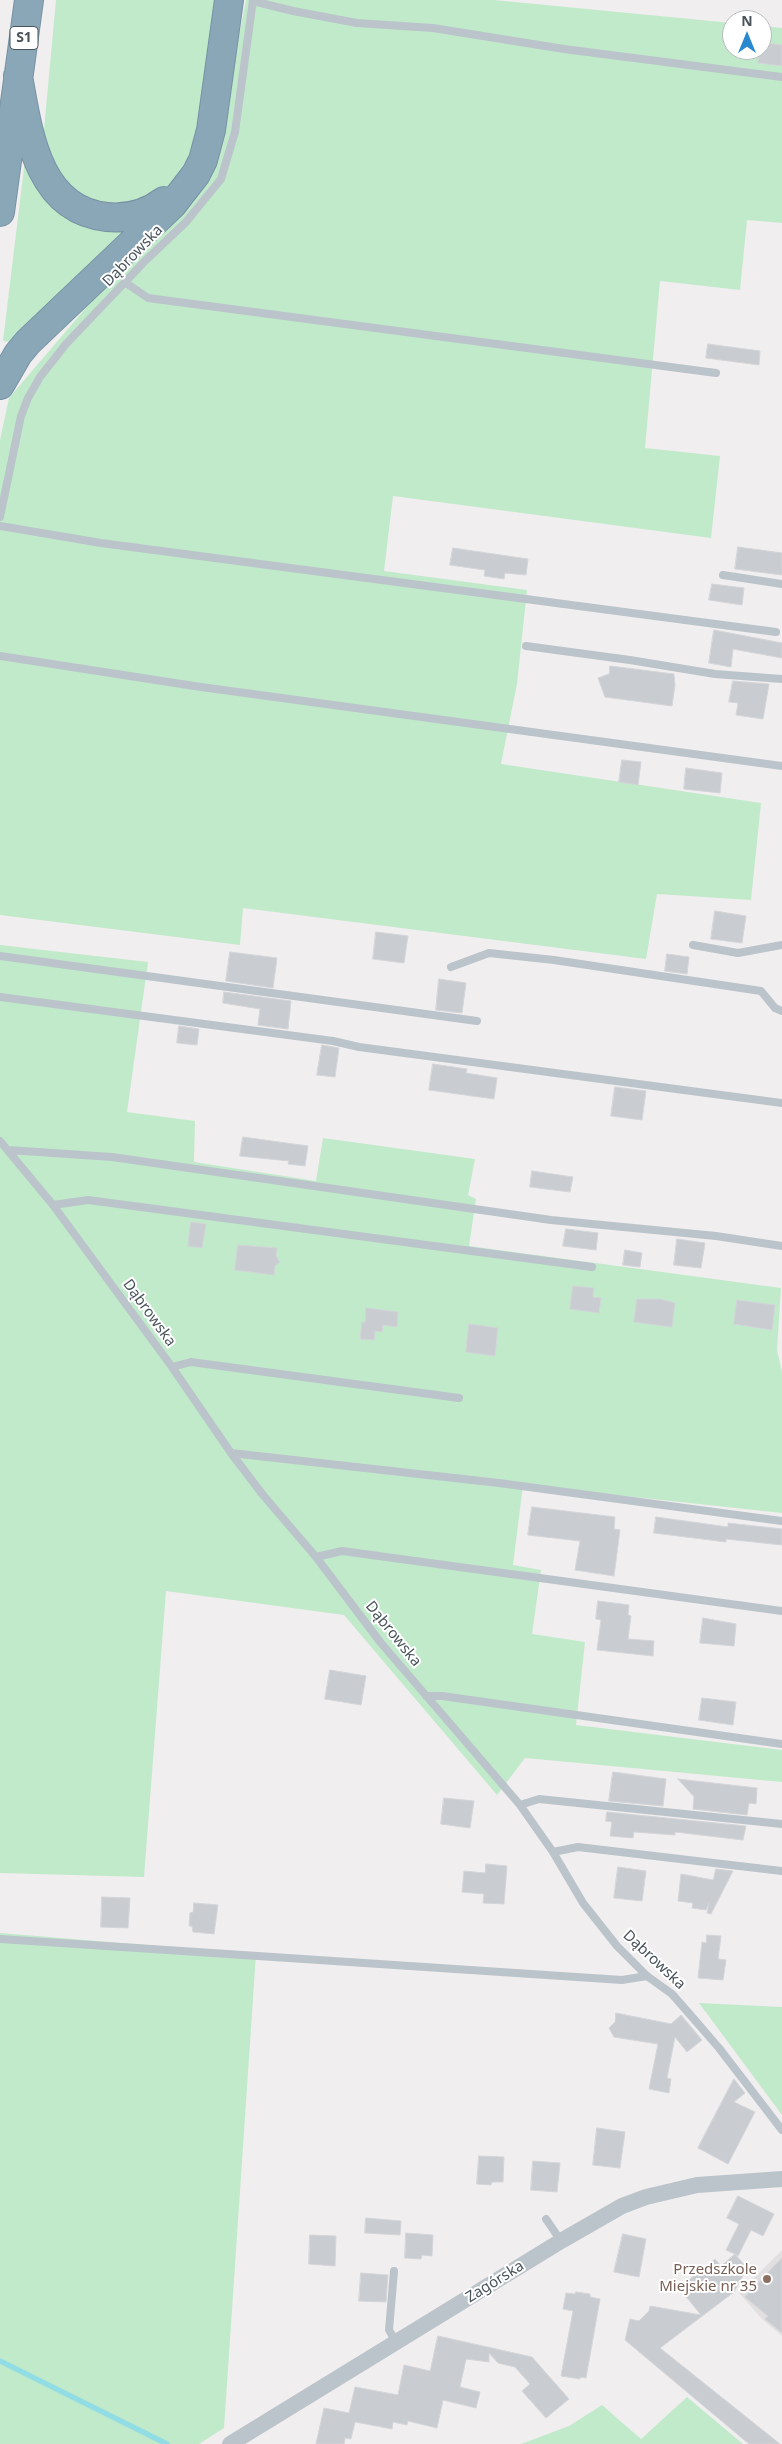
<!DOCTYPE html>
<html>
<head>
<meta charset="utf-8">
<style>
  body { margin:0 }
  #map { position:relative; width:782px; height:2444px; overflow:hidden; background:#f1eeef; font-family:"Noto Sans",sans-serif }
  canvas { display:block }
  .north { position:absolute; left:722px; top:10px; width:50px; height:50px; box-sizing:border-box; background:#fff; border:1px solid #b6bbbd; border-radius:50%; rotate:0deg; font-size:14px; font-weight:700; line-height:20px; text-align:center; color:#48545a }
  .north::after { content:''; display:block; margin:auto; width:18px; height:22px; background:#2a88cf; clip-path:polygon(50% 0,100% 100%,50% 72%,0 100%) }
</style>
</head>
<body>
<div id="map">
<canvas width="782" height="2444"></canvas>
<div class="north">N</div>
</div>
<script>
const context = document.querySelector('canvas').getContext('2d');
context.lineJoin = 'round';
function fill(path, color) { context.fillStyle = color; context.fill(path, 'evenodd'); }
function stroke(path, color, width, dash) { context.strokeStyle = color; context.lineWidth = width; context.lineCap = dash ? 'butt' : 'round'; context.setLineDash(dash || []); context.stroke(path); }
function drawText(font, color, halo, rows, align = 'center') {
  context.font = font + ' "Noto Sans",sans-serif'; context.lineWidth = 4; context.setLineDash([]); context.textBaseline = 'middle'; context.strokeStyle = halo; context.fillStyle = color; for (const [text, x, y, turn = 0] of rows) {
    context.save(); context.translate(x, y); context.rotate((+turn || 0) * Math.PI / 180); context.textAlign = isNaN(turn) ? turn : align; if (halo) context.strokeText(text, 0, 0); context.fillText(text, 0, 0); context.restore();
  }
}
fill(new Path2D(`
  M782,2250V2336L763,2320L739,2293Z`), '#e2dfe0');
fill(new Path2D(`
  M56,0H215L199,128L183,170L172,185L152,201L100,207L67,186L43,140Z
  M246,0H494L732,23V50H762V26L782,28V223L747,220L740,290L660,281L645,448L720,456L711,538L393,496L384,571L527,590L517,684L501,764L761,803L751,900L657,894L646,959L243,908L240,945L0,915V440L9,398L119,269L211,178Z
  M26,151L36,182L137,225L19,343L3,341Z
  M0,945L148,962L127,1112L195,1121L194,1162L316,1181L323,1138L475,1159L468,1195L476,1199L469,1246L781,1288L777,1350L782,1372V1513L523,1485L513,1565L541,1570L532,1634L585,1642L576,1725L782,1750V1782L525,1758L497,1795L344,1615L166,1591L144,1877L0,1873Z
  M0,1933L256,1954L224,2428L199,2444H0Z
  M699,2003L782,2007V2115Z
  M687,2397L743,2444H521L569,2426L602,2405L641,2439Z`), '#c1eacb');
stroke(new Path2D(`
  M0,2361L167,2444`), '#92dde3', 5.5);
const building = new Path2D(`
  M762,42L782,45V66L758,63Z
  M708,344L760,351L759,365L706,358Z
  M738,547L782,553V575L735,569Z
  M453,548L528,559L526,575L505,573L504,579L484,576L485,570L450,565Z
  M712,584L744,588L742,605L709,600Z
  M714,630L782,643V658L733,649L731,667L709,663Z
  M610,666L674,674L675,685L672,706L605,697L598,678L609,674Z
  M733,681L769,684L763,719L736,715L738,703L729,702Z
  M622,760L641,762L638,785L619,782Z
  M686,768L722,773L720,793L684,789Z
  M715,911L746,916L742,943L711,939Z
  M376,932L408,936L404,963L373,959Z
  M230,952L277,958L273,988L226,981Z
  M667,954L689,957L687,974L665,971Z
  M439,979L466,983L462,1013L436,1010Z
  M224,992L291,1001L288,1029L258,1025L260,1009L223,1003Z
  M179,1026L199,1029L197,1045L177,1043Z
  M322,1045L339,1048L335,1077L317,1075Z
  M433,1064L467,1069L466,1073L497,1078L494,1099L429,1090Z
  M615,1087L646,1091L642,1120L611,1116Z
  M243,1137L308,1146L305,1166L288,1164L289,1161L240,1156Z
  M532,1171L573,1177L570,1192L530,1187Z
  M191,1222L206,1224L202,1248L188,1246Z
  M566,1229L598,1233L596,1250L563,1246Z
  M677,1239L705,1243L701,1268L674,1265Z
  M238,1245L277,1248L276,1256L280,1262L275,1266L274,1275L235,1270Z
  M625,1250L642,1253L640,1267L623,1265Z
  M573,1286L594,1288L593,1297L601,1298L599,1313L570,1309Z
  M637,1299H660L675,1303L672,1327L634,1322Z
  M737,1300L775,1305L772,1330L734,1324Z
  M366,1308L398,1312L397,1327L383,1325L382,1332L375,1331L374,1340L360,1339L362,1322H365Z
  M469,1324L498,1328L495,1356L466,1352Z
  M532,1507L615,1517L614,1529L620,1530L614,1576L575,1570L580,1541L528,1535Z
  M656,1517L728,1527V1523L782,1529V1545L726,1539V1542L654,1533Z
  M598,1601L629,1605L628,1615L631,1616L628,1639L654,1641L653,1656L597,1650L601,1620L596,1619Z
  M703,1618L736,1624L734,1646L700,1643Z
  M330,1670L366,1676L361,1705L325,1699Z
  M702,1698L736,1702L733,1725L699,1720Z
  M613,1772L666,1779L663,1806L609,1801Z
  M678,1779L757,1788L756,1804L749,1803L747,1815L693,1809L694,1797Z
  M444,1798L474,1801L470,1828L441,1824Z
  M607,1812L746,1826L743,1840L675,1832V1835L634,1832L633,1838L610,1836L612,1822L606,1821Z
  M486,1864L507,1866L504,1904L483,1903L484,1894L462,1892L464,1871L485,1873Z
  M618,1867L646,1871L642,1901L614,1898Z
  M716,1869L733,1871L711,1914L707,1913L709,1903L706,1910L692,1908L693,1903L678,1901L681,1874L713,1880Z
  M102,1897L130,1898L128,1928L101,1927Z
  M194,1903L218,1905L214,1934L193,1932L192,1926H189L190,1913L193,1912Z
  M707,1935L721,1936L718,1959L726,1960L723,1980L698,1978L702,1942L706,1943Z
  M616,2013L671,2024L681,2015L702,2040L687,2052L675,2037L667,2078L671,2079L669,2093L649,2089L658,2044L614,2037L609,2028L615,2022Z
  M734,2079L745,2093L734,2102L755,2112L728,2164L698,2148Z
  M597,2128L625,2132L620,2168L593,2165Z
  M479,2156L504,2157L503,2182H492L491,2185L477,2184Z
  M533,2161L560,2163L557,2192L531,2190Z
  M738,2196L774,2214L763,2236L751,2230L738,2256L735,2254L747,2268L734,2292L660,2348L780,2444H749L625,2340L630,2319L639,2321L649,2311L650,2306L701,2315L679,2288L715,2259L721,2266L735,2254L726,2250L739,2224L727,2218Z
  M366,2218L401,2221L400,2235L365,2233Z
  M406,2233L433,2235L432,2256L422,2255L421,2259L405,2258Z
  M623,2234L646,2239L639,2277L614,2272Z
  M310,2235L336,2236L335,2266L309,2264Z
  M782,2258V2333L765,2319L768,2316L745,2297Z
  M361,2273L388,2275L386,2302L359,2301Z
  M576,2292L590,2294V2297L600,2299L586,2378L580,2377V2379L561,2376L573,2311L563,2309L566,2293L575,2294Z
  M438,2336L532,2357L569,2399L546,2418L522,2391L530,2384L515,2367L498,2363L489,2353V2362L466,2359L460,2387L480,2392L476,2408L443,2400L437,2428L408,2421L407,2425L393,2422L392,2429L355,2422L351,2439L345,2438L344,2444H316L324,2408L349,2413L355,2387L398,2395L404,2365L430,2371Z`);
fill(building, '#c9ccd0');
stroke(building, '#d3d5d9', 1);
const motorway = new Path2D(`
  M18,76C28,131 37,210 107,217C129,219 147,214 164,201
  M0,212L29,0
  M0,385L18,354L28,342L172,205L196,174L203,160L211,130L229,0`);
stroke(motorway, '#7692a4', 30);
stroke(new Path2D(`
  M253,1L293,11L357,23L433,28L564,49L782,77
  M126,283L148,298L716,373
  M0,517L21,416L28,398L40,377L66,344L146,260L186,222L221,179L235,132L253,0
  M0,526L101,543L776,632
  M723,575L782,584
  M526,646L630,660L715,674L782,679
  M0,656L201,687L782,766
  M693,945L738,953L782,945
  M0,956L477,1021
  M451,967L489,953L554,960L761,991L775,1008L782,1011
  M0,997L333,1041L359,1047L782,1103
  M0,1141L53,1205L172,1367L231,1453L263,1495L316,1557L381,1643L520,1805L553,1852L583,1903L617,1946L647,1976L672,1994L693,2018L719,2048L782,2130
  M9,1150L112,1157L551,1220L716,1236L782,1246
  M53,1205L88,1200L592,1267
  M172,1367L191,1362L459,1398
  M231,1453L499,1483L782,1521
  M316,1557L342,1551L782,1611
  M426,1696H442L782,1744
  M520,1805L539,1799L782,1824
  M553,1852L578,1847L782,1871
  M0,1939L622,1980L647,1976
  M546,2219L561,2241
  M394,2271L389,2330L396,2342`), '#bbc4ca', 8);
stroke(new Path2D(`
  M230,2444L561,2241L622,2206L646,2197L697,2185L782,2179`), '#bbc4ca', 16);
stroke(motorway, '#8aa7b8', 28);
for (const [x, y, r, color] of [
  [767,2279,5,"#8d6e63"]
]) { const dot = new Path2D(); dot.arc(x, y, r, 0, 2 * Math.PI); context.fillStyle = color; context.fill(dot); stroke(dot, '#fff', 2); }
for (const [x, y, w] of [
  [24,38,28]
]) { const box = new Path2D(); box.roundRect(x - w / 2, y - 11.5, w, 23, 4); context.fillStyle = '#fff'; context.fill(box); stroke(box, '#48545a', 1); }
drawText('bold 14px', '#48545a', null, [
  ["S1",24,38]
]);
drawText('15px', '#48545a', '#fff', [
  ["Dąbrowska",133,256,-46],
  ["Dąbrowska",149,1313,54],
  ["Dąbrowska",393,1634,51],
  ["Dąbrowska",654,1960,43],
  ["Zagórska",495,2282,-32]
]);
drawText('15px', '#785e54', '#fff', [
  ["Przedszkole",757,2270],
  ["Miejskie nr 35",757,2287]
], 'right');
</script>
</body>
</html>
